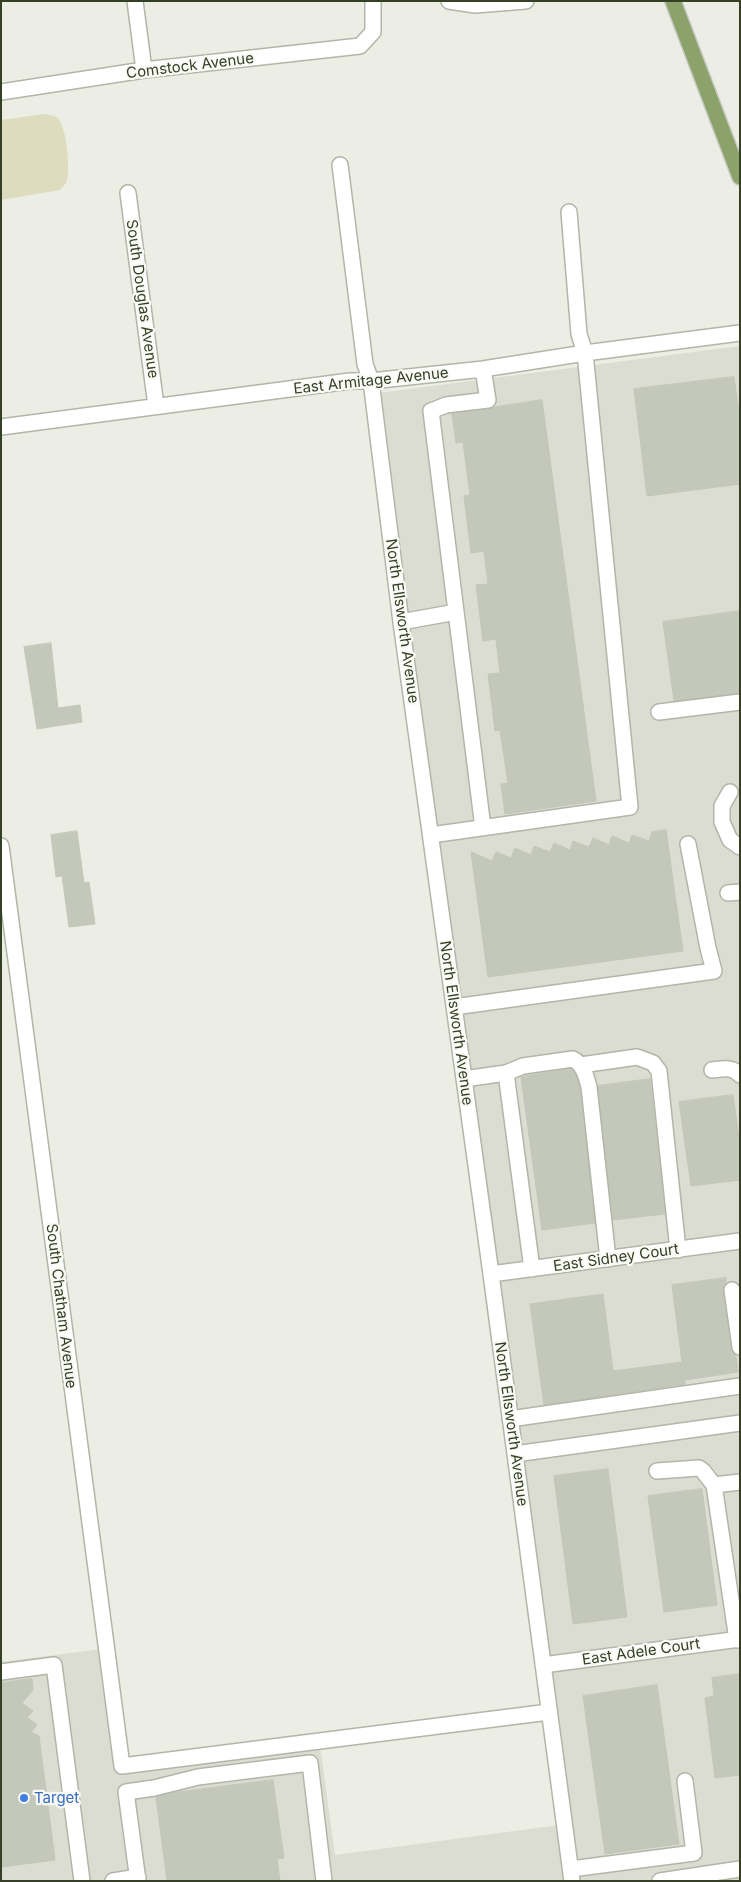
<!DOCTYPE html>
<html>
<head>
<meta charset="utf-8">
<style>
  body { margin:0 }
  #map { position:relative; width:741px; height:1882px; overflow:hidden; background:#eceee5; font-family:Inter,sans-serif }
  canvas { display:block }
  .frame { position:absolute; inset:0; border:2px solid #343f24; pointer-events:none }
</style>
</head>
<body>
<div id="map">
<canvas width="741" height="1882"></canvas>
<div class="frame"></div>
</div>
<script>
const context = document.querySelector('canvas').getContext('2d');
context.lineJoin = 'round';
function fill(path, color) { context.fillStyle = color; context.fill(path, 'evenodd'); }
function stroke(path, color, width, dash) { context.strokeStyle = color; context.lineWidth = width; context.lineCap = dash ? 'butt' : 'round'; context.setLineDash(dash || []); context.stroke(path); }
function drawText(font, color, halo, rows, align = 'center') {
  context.font = font + ' Inter,sans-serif'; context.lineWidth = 4.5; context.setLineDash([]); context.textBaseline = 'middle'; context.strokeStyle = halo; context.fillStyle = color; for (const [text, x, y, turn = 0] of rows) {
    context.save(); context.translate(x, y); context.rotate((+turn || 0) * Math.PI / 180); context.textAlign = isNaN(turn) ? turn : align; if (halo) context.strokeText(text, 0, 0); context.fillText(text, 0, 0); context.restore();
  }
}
fill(new Path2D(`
  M740,346V1881H577L378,393Z
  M102,1649L117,1771L320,1745L335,1855L559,1825L566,1881H1V1662Z`), '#dbddd3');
fill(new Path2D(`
  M44,114C48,115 53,115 56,117C67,123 70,169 67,181C66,184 62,187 60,190L1,200V120Z`), '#dedcbe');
const building = new Path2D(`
  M734,377L740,420V484L647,496L634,389Z
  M542,400L596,801L505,814L501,784L508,783L500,730L495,731L488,674L500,673L496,639L483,641L476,585L488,584L484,551L471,553L464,496L470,495L463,442L456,443L452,414Z
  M740,611V693L674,701L663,622Z
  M51,643L58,708L80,705L82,722L37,729L24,647Z
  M666,830L683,951L488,977L471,852L492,861L496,852L511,858L515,848L531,855L534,846L550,852L554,843L570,850L573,841L589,847L593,838L609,845L612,836L629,843L632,835L649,841L652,832Z
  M77,831L84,883L89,882L95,924L69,927L62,876L56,877L51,835Z
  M571,1069L576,1075L580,1089L595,1223L542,1230L521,1077Z
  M650,1079L665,1214L613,1220L598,1086Z
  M733,1095L740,1146V1180L691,1186L679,1102Z
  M726,1278V1282L723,1291L731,1348L736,1356L738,1372L685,1380V1384L544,1405L530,1304L603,1294L613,1371L682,1362L672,1285Z
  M608,1469L627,1617L573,1624L554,1476Z
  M702,1489L717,1605L664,1612L648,1496Z
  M740,1674V1775L715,1778L705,1698L714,1696L712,1678Z
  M32,1679L33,1690L22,1703L33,1711L27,1717L37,1725L31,1732L39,1736L55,1860L1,1867V1683Z
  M657,1685L679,1844L605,1854L583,1696Z
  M273,1780L284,1858L277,1859L280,1881H167L156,1797L171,1793Z`);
fill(building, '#c4c8ba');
stroke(building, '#c3c7b7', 1);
const minor = new Path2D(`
  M135,1L144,70
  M449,1L475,5L526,1
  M1,92L144,70L360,46L373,32V1
  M340,165L365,364L371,381L401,622L491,1274L572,1881
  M128,193L156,406
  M1,427L350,381H371L483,369L585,353L740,333
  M401,622L456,612
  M659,712L740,702
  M730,792L722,806V822L730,840L740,847
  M483,828L431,411L446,405L488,400L483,369
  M431,835L630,807L585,353L579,334L569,212
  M1,846L122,1766L549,1712
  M728,893L740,892
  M454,1007L714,971L708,948L688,844
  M581,1065L637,1057L653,1063L659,1071L678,1250
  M712,1070C722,1069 732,1066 740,1075
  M506,1073L523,1066L573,1059C584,1065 586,1076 589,1087L608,1259
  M464,1079L506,1073L532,1269
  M491,1274L740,1241
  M732,1290L740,1347
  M510,1419L740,1386
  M515,1454L740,1423
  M657,1471L699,1468L703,1471L714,1485
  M737,1640L714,1485L740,1482
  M543,1665L740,1639
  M1,1672L54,1665L82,1881
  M571,1869L694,1853L685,1781
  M113,1881L138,1877
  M138,1881L126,1792L154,1788L198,1777L310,1763L324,1881
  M660,1881L740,1869`);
const major = new Path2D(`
  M673,1L740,177`);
stroke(minor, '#b1b6a7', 18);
stroke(major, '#c6c9c2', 18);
stroke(minor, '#fff', 15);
stroke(major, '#8ba26a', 15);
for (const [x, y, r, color] of [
  [24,1798,5,"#3f7fe0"]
]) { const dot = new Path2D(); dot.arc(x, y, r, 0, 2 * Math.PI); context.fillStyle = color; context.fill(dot); stroke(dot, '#f9faf5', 2); }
drawText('15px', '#343f24', '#f9faf5', [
  ["Comstock Avenue",190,66,-7],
  ["South Douglas Avenue",142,299,82],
  ["East Armitage Avenue",371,381,-6],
  ["North Ellsworth Avenue",402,621,82],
  ["North Ellsworth Avenue",456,1023,82],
  ["East Sidney Court",616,1258,-8],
  ["South Chatham Avenue",61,1306,83],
  ["North Ellsworth Avenue",511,1424,82],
  ["East Adele Court",641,1652,-8]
]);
drawText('15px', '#366cbe', '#f9faf5', [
  ["Target",34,1798]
], 'left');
</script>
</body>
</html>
